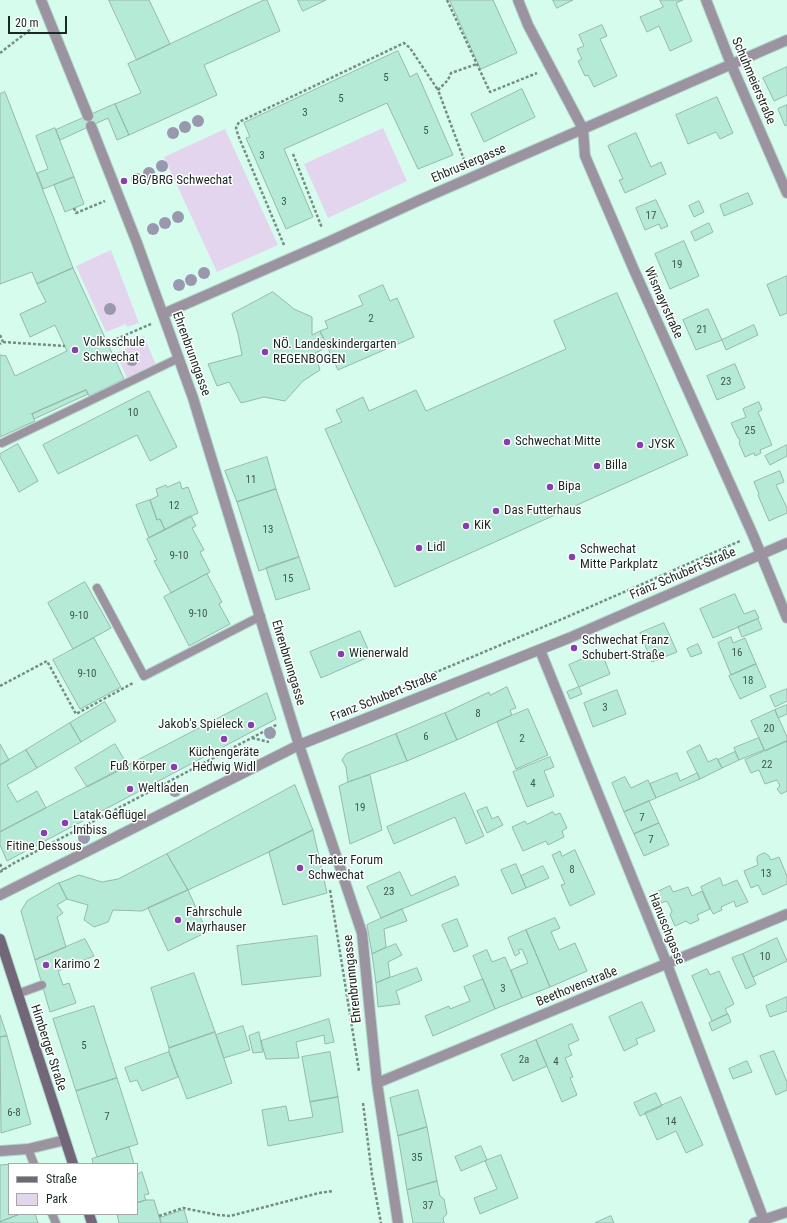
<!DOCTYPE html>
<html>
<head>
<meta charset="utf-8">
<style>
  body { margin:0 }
  #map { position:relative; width:787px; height:1223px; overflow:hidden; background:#d6fcee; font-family:"Roboto Condensed",sans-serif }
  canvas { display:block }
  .legend { position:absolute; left:8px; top:1163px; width:130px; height:52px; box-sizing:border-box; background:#fff; border:1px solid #a3a9a7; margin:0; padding:5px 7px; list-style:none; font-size:12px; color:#1a2924 }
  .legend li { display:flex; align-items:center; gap:8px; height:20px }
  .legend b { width:20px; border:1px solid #a3a9a7 }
  .scale { position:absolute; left:8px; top:16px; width:59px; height:18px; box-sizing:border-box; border:2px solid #1a2924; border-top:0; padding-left:5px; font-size:12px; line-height:14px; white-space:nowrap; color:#1a2924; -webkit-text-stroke:3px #fff; paint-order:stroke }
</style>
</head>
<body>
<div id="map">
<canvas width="787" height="1223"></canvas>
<ul class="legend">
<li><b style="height:5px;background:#716779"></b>Straße</li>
<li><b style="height:11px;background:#e4d5ef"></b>Park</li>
</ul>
<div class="scale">20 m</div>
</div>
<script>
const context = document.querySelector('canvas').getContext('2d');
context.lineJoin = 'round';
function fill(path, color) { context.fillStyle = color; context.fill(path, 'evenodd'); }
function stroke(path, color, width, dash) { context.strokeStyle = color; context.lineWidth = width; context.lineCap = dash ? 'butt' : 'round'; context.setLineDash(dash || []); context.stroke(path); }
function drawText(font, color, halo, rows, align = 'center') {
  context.font = font + ' "Roboto Condensed",sans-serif'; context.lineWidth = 3; context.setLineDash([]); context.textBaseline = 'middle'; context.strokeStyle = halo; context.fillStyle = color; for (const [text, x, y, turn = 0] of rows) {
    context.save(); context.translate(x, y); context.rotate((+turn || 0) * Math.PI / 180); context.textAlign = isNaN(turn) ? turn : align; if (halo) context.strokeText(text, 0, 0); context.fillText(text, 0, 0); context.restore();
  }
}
fill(new Path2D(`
  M383,128L407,181L328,218L304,164Z
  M225,129L278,245L217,272L164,157Z
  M111,250L139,323L127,327L126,324L106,332L76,266Z
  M144,336L156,365L127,378L116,353L134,345L133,341Z`), '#e4d5ef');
const building = new Path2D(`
  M109,0H149L170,44L137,60Z
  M264,0H267L280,31L204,65L217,95L129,135L115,104L141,93L128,64Z
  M298,0H326L303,11Z
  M450,0H493L517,53L481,69Z
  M553,0H573L557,8Z
  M660,0H683L676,3L692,41L670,51L659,26L647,32L640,17L663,7Z
  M602,25L607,36L600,39L617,76L594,87L588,75L585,76L578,61L582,59L577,49L584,46L579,35Z
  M398,51L410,77L417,73L453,155L418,169L387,103L284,149L313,217L286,229L246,138L250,137L244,123Z
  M787,67V95L774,101L763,78Z
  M522,89L535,117L484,142L471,114Z
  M5,92L73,268L37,284L32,272L0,284V94Z
  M717,97L733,133L720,139L716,132L688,144L676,115Z
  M115,104L129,135L117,140L108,118L60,140L56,130Z
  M787,105V125L785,126L778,109Z
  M55,128L74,177L43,189L37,173L48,169L36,136Z
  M636,133L651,167L661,162L666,174L625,193L619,180L623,179L608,146Z
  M74,177L84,204L65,212L54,185Z
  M748,193L753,204L724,216L720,205Z
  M656,200L668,226L661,229L659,224L645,230L636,208Z
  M699,201L704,212L694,217L689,206Z
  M709,223L713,232L695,241L691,232Z
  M684,241L699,276L670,289L655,254Z
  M73,268L124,379L89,396L86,390L32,414L35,421L0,437V355L6,356L15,376L67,351L55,325L30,337L20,314L46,302L37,284Z
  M787,276V313L780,316L767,285Z
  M383,285L390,301L397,298L414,337L338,370L320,331L328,328L325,321L363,305L359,296Z
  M273,292L294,309L312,317V335L320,331L328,347L315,353L320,370L303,381L285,401L264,397L241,403L229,382L217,386L208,364L242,355L238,334L232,314Z
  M617,293L688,455L395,587L325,429L342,422L336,410L363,397L369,411L416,390L426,411L566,349L554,321Z
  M708,309L722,340L696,350L683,320Z
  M754,325L758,335L726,350L722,340Z
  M735,364L745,388L717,400L707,376Z
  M86,390L88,394L34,419L32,414Z
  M149,391L177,447L150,461L137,435L58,474L43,445Z
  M759,402L762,410L758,412L772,445L760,450L761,453L755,456L754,453L745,457L739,443L740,442L739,438H738L731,423L746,417L743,409Z
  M18,444L38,481L19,492L0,457V454Z
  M787,445V456L770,465L765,456Z
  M267,457L276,489L237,502L225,471Z
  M780,471L784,482L776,485L787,508V513L769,521L758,495L759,494L754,482Z
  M180,482L182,489L188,487L198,513L165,530L160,519L157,520L150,500L158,496L156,489L166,485L167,487Z
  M276,489L299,557L259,571L237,502Z
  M150,500L157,520L160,519L165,530L149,538L136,505Z
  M191,516L196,526L192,528L204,550L200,552L210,572L171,593L154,561L157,560L147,539Z
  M299,557L310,589L276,600L266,568Z
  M207,574L222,602L219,604L230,624L189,646L164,597Z
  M85,582L111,628L73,649L48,603Z
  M735,594L744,614L755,610L759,618L713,638L700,609Z
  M758,619L762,629L742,637L738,627Z
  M664,623L677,652L652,662L640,633Z
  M360,631L371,656L321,678L310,652Z
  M731,637L733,643L745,638L756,664L731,675L718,643Z
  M94,638L121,687L80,709L53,660Z
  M698,644L702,653L691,657L687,649Z
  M601,651L610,674L579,687L569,665Z
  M756,664L766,687L740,699L729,676Z
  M507,687L516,708L510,710L512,715L457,740L445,713L489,692L490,695Z
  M579,687L582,694L570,699L567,692Z
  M787,689V701L775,707L770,696Z
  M617,690L626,714L593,727L584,703Z
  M267,693L276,719L7,861L0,845V832Z
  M105,702L116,721L81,742L70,723Z
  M787,705V714L778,718L775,710Z
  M528,709L548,755L516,769L497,722Z
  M775,710L787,737V741L765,751L751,721Z
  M445,713L457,740L407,761L396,734Z
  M70,723L81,742L37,768L26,750Z
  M396,734L407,761L348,782L346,767L342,760L346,754Z
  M759,738L764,750L739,760L734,748Z
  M787,741V791L781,794L777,789L780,786L777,780L765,784L759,770L751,773L745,760Z
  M0,744L9,760L0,765Z
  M115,744L128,766L87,787L75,768Z
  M700,745L708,762L717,758L722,768L700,779L687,752Z
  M26,750L37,768L7,785L17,802L37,791L46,808L0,832V765Z
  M735,752L739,760L722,768L718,760Z
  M550,757L554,767L544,771L554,796L527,807L513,772Z
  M677,773L680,781L697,773L700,779L656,798L650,784Z
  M370,775L382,830L350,844L339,786L348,782Z
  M625,777L631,788L648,780L656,798L624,812L612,783Z
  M295,785L313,830L269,852L188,890L167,854Z
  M465,793L484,836L466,844L455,817L394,844L387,827Z
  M649,801L659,823L634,834L624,812Z
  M487,807L492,819L498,816L503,825L487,833L477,811Z
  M553,812L555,815L560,813L567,828L562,831L564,837L548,845L546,841L523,851L512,827L525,821L527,824Z
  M659,823L669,845L644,856L634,834Z
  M313,830L327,893L283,905L269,852Z
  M575,850L595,894L570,906L561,885L565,884L552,855L560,851L562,856Z
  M765,853L769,856L771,860L779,857L787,876V884L763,895L758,885L751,888L744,871L758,865L757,861V857L759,855Z
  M167,854L188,890L142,911L113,910L108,922L94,927L84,920L88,905L67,899L59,883L79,875L102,882L118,879Z
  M516,864L526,888L512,894L501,870Z
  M543,866L549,878L526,888L521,876Z
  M400,872L411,896L455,876L459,885L381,918L367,887Z
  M720,878L723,886L737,880L748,902L736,907L734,901L721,907L722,910L713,914L701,887Z
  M59,883L67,899L57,905L63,913L57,917L66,947L35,960L21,911L27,901Z
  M670,886L673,892L688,887L692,896L702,891L710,909L697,915L699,920L690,924L686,921L675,926L670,915L672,911L667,901L658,904L653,894Z
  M188,890L207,932L168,951L148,908Z
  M402,909L407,921L384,929L386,947L372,954L367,925Z
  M555,918L560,928L551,932L559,950L575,943L587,971L550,987L526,930Z
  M457,919L468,946L454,952L442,925Z
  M526,930L550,987L522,998L511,970L528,963L522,949L518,950L520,953L515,956L508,938Z
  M317,936L321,976L242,985L237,946Z
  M777,938L787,961L753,977L743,954Z
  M85,939L94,956L58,971L63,985L69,983L76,1003L50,1012L35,960Z
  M396,944L402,955L388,962L390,977L376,983L372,954Z
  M487,950L492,962L505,957L522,998L495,1009L473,956Z
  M743,954L756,984L746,989L732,958Z
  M417,968L422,980L396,991L400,1004L378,1007L376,983Z
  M707,969L710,975L719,971L734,1004L725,1009L728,1014L712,1021L692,976Z
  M194,973L215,1032L169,1048L151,988Z
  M483,979L495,1009L433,1036L425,1016L449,1006L450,1009L470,1001L464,987Z
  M787,997V1011L770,1017L766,1006Z
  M642,1002L655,1031L636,1039L638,1044L624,1051L609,1017Z
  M94,1006L117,1078L76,1091L53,1019Z
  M728,1014L731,1022L712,1031L709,1023Z
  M0,1015L7,1036L0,1037Z
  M329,1019L334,1042L325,1044L324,1035L296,1042L299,1058L266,1059L261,1041Z
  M572,1024L579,1040L568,1045L572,1055L565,1058L573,1077L570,1078L577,1095L562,1102L536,1040Z
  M243,1026L250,1050L224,1058L216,1035Z
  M215,1032L232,1083L187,1099L169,1052V1048Z
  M259,1032L263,1052L253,1053L249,1036Z
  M7,1036L31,1124L1,1133L0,1037Z
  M536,1040L547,1066L513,1081L501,1055Z
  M774,1051L787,1082V1090L776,1095L760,1056Z
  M169,1052L178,1077L142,1091L137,1080L130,1082L125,1068Z
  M330,1052L338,1097L310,1102L302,1057Z
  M747,1061L752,1072L733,1079L729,1069Z
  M117,1078L138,1144L97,1157L76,1091Z
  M418,1090L427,1127L398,1136L390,1098Z
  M656,1093L662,1106L640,1116L634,1103Z
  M338,1097L343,1132L268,1146L262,1110L286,1106L289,1121L313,1117L310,1102Z
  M681,1097L703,1145L686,1153L676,1131L657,1140L645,1113Z
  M427,1127L437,1181L407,1190L398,1136Z
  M481,1146L487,1160L461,1171L455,1157Z
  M129,1147L134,1164H93L92,1159Z
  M501,1155L518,1198L480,1214L474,1198L497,1189L485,1161Z
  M9,1164V1214H20L0,1222V1165L13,1164Z
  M142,1172L149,1194L144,1195L146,1200L137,1203V1173V1174Z
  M437,1181L440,1196L444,1199L447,1214L443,1218L444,1223H413L407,1190Z
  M146,1200H154L161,1223H119L117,1214H137V1203Z
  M184,1210L188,1223H161L160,1218Z
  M20,1214H35L38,1223H0V1222Z
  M611,1216L614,1223H595Z`);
fill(building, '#b4ead6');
stroke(building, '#95b9ac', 1);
const service = new Path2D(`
  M2,443L179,358
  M97,588L144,676L261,616
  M17,994L42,985
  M28,1149L34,1164
  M52,1214L56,1223`);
const minor = new Path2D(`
  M41,0L88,116
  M518,0L528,25L583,129L585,156L634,270L753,535L787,618
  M706,0L731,64L787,193
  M91,126L137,243L193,398L299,745L362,933L377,1083L398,1223
  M163,314L328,242L422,199L787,40
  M540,650L667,964L765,1223
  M0,895L299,745L569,638L787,543
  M377,1083L787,914
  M0,1151L28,1149L65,1140
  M754,1223L787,1212`);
const secondary = new Path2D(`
  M0,939L73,1164
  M89,1214L92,1223`);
stroke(service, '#b4d6ca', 10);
stroke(minor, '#b4d6ca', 12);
stroke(secondary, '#b4d6ca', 12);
stroke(new Path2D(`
  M447,0L490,92L537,73
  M0,53L36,25
  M293,154L322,228
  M466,165L438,90L448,80L451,73L477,64
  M74,208L76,213L105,201
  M284,245L238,135L236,128L239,122L404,43L410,48L438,90
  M0,335L3,342L0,344
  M3,342L65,346
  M107,343L151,324
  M434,673L567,617L740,541
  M0,686L47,661L76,714L133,683
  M252,738L269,742
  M0,864L3,870
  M0,872L14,863L278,724
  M330,890L359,1071
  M363,1103L372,1175L381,1223
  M159,1216L183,1208L218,1215L230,1216L319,1193L333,1191`), '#748e85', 2.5, [3, 2]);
stroke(service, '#9b94a0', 8);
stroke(minor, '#9b94a0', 10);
stroke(secondary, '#716779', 10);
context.fillStyle = '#9998af';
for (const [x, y] of [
  [198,121],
  [185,127],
  [173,133],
  [162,166],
  [149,173],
  [137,179],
  [178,217],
  [165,223],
  [153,229],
  [204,273],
  [191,280],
  [179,285],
  [110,309],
  [132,360],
  [270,733],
  [175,791],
  [84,838]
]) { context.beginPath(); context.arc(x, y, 6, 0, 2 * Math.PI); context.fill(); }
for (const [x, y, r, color] of [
  [124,181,4,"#863eb0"],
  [75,350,4,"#863eb0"],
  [265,352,4,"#863eb0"],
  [507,442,4,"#863eb0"],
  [640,445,4,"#863eb0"],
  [597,466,4,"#863eb0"],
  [550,487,4,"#863eb0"],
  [496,511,4,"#863eb0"],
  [466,526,4,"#863eb0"],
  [419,548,4,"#863eb0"],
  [572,557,4,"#863eb0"],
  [574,648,4,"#863eb0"],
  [341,654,4,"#863eb0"],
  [251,725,4,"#863eb0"],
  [224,739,4,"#863eb0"],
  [174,767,4,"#863eb0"],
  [130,789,4,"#863eb0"],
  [65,823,4,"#863eb0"],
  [44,833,4,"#863eb0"],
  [300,868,4,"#863eb0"],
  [178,920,4,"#863eb0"],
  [46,965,4,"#863eb0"]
]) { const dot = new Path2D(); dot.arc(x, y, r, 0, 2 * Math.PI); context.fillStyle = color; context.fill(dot); stroke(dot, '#fff', 1.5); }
drawText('11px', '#405950', null, [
  ["5",386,78],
  ["5",341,99],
  ["3",305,113],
  ["5",426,131],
  ["3",262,156],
  ["3",284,202],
  ["17",651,216],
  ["19",677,265],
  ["2",371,319],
  ["21",702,330],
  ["23",726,382],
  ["10",133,413],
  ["25",750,431],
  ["11",251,480],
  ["12",174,506],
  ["13",268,530],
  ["9-10",179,556],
  ["15",288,579],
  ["9-10",198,614],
  ["9-10",79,616],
  ["16",737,653],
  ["9-10",87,674],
  ["18",748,681],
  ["3",605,708],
  ["8",478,714],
  ["20",769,729],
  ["6",426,737],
  ["2",522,739],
  ["22",767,765],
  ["4",533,784],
  ["19",360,808],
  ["7",642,818],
  ["7",651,840],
  ["8",572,870],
  ["13",766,874],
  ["23",389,892],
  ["10",765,957],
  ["3",503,989],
  ["5",84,1046],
  ["2a",524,1060],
  ["4",556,1062],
  ["6-8",14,1113],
  ["7",107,1117],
  ["14",671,1122],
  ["35",417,1158],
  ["37",428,1206]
]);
drawText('13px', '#1a2924', '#fff', [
  ["Schuhmeierstraße",753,81,67],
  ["Ehbrustergasse",469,164,-23],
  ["Wismayrstraße",663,303,66],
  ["Ehrenbrunngasse",191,354,70],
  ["Franz Schubert-Straße",683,574,-23],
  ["Ehrenbrunngasse",288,663,73],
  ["Franz Schubert-Straße",384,697,-22],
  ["Hanuschgasse",666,929,68],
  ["Ehrenbrunngasse",353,979,-96],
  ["Beethovenstraße",577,987,-22],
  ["Himberger Straße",48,1048,72]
]);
drawText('13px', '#1a2924', '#fff', [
  ["BG/BRG Schwechat",132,181],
  ["Volksschule",83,343],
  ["Schwechat",83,358],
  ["NÖ. Landeskindergarten",273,345],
  ["REGENBOGEN",273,360],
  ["Schwechat Mitte",515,442],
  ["JYSK",648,445],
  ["Billa",605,466],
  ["Bipa",558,487],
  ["Das Futterhaus",504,511],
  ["KiK",474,526],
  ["Lidl",427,548],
  ["Schwechat",580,550],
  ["Mitte Parkplatz",580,565],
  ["Schwechat Franz",582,641],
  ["Schubert-Straße",582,656],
  ["Wienerwald",349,654],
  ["Jakob's Spieleck",243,725,"right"],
  ["Küchengeräte",224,753,"center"],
  ["Hedwig Widl",224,768,"center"],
  ["Fuß Körper",166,767,"right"],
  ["Weltladen",138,789],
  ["Latak Geflügel",73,816],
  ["Imbiss",73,831],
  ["Fitine Dessous",44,847,"center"],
  ["Theater Forum",308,861],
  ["Schwechat",308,876],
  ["Fahrschule",186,913],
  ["Mayrhauser",186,928],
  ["Karimo 2",54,965]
], 'left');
</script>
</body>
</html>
